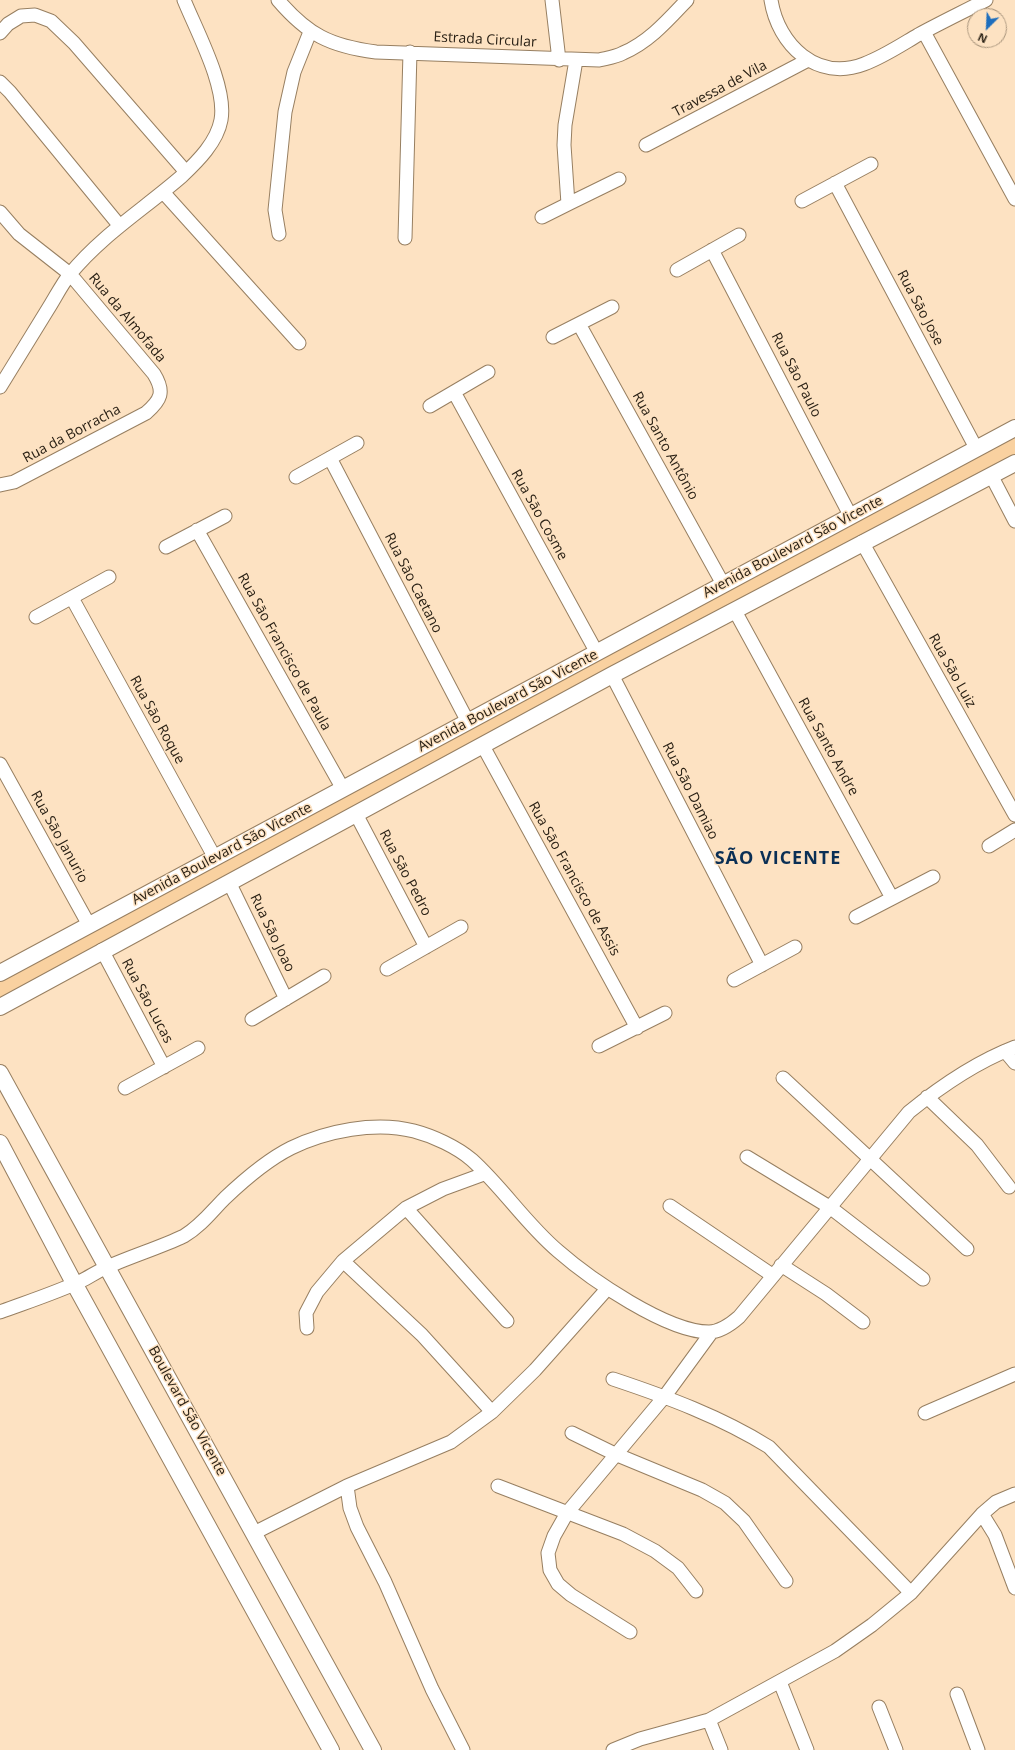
<!DOCTYPE html>
<html>
<head>
<meta charset="utf-8">
<style>
  body { margin:0 }
  #map { position:relative; width:1015px; height:1750px; overflow:hidden; background:#fde2c2; font-family:"Open Sans",sans-serif }
  canvas { display:block }
  .north { position:absolute; left:967px; top:8px; width:40px; height:40px; box-sizing:border-box; background:#fde2c2; border:1px solid #a9957d; border-radius:50%; rotate:204deg; font-size:11px; font-weight:700; line-height:16px; text-align:center; color:#2a2115 }
  .north::after { content:''; display:block; margin:auto; width:14px; height:18px; background:#1e6ebd; clip-path:polygon(50% 0,100% 100%,50% 72%,0 100%) }
</style>
</head>
<body>
<div id="map">
<canvas width="1015" height="1750"></canvas>
<div class="north">N</div>
</div>
<script>
const context = document.querySelector('canvas').getContext('2d');
context.lineJoin = 'round';
function fill(path, color) { context.fillStyle = color; context.fill(path, 'evenodd'); }
function stroke(path, color, width, dash) { context.strokeStyle = color; context.lineWidth = width; context.lineCap = dash ? 'butt' : 'round'; context.setLineDash(dash || []); context.stroke(path); }
function drawText(font, color, halo, rows, align = 'center') {
  context.font = font + ' "Open Sans",sans-serif'; context.lineWidth = 3; context.setLineDash([]); context.textBaseline = 'middle'; context.strokeStyle = halo; context.fillStyle = color; for (const [text, x, y, turn = 0] of rows) {
    context.save(); context.translate(x, y); context.rotate((+turn || 0) * Math.PI / 180); context.textAlign = isNaN(turn) ? turn : align; if (halo) context.strokeText(text, 0, 0); context.fillText(text, 0, 0); context.restore();
  }
}
fill(new Path2D(`
  M1015,430V460L0,1002V980Z`), '#f9d1a0');
const minor = new Path2D(`
  M278,0C308,35 330,46 376,52L599,60C607,58 616,57 623,53C649,42 668,20 687,0
  M552,0L559,60
  M771,0C778,45 817,82 864,64C883,57 901,45 918,35C940,23 963,12 986,0
  M924,32L1015,199
  M0,33L8,24L21,16L35,15L51,21L74,43L186,172
  M0,82L10,92L119,225
  M646,145L808,60
  M835,183L976,448
  M163,192L299,343
  M802,201L871,164
  M568,204L619,179
  M0,212L19,234L70,274L154,374C165,392 161,400 146,413L14,482L0,485
  M542,217L568,204L564,145L565,125L576,60
  M279,234L275,210L285,112L294,72L310,32
  M405,238L410,52
  M712,250L850,515
  M677,270L739,235
  M579,324L723,584
  M553,337L612,307
  M0,387C16,361 32,335 48,309C55,298 62,284 70,274C102,235 144,209 182,176C198,161 217,142 221,120C227,87 197,32 184,0
  M454,392L597,653
  M430,406L488,372
  M330,458L468,722
  M991,475L1015,521
  M296,477L357,443
  M197,530L343,789
  M862,542L1015,815
  M166,547L225,516
  M72,598L215,858
  M735,611L892,898
  M36,617L109,577
  M612,675L762,965
  M483,746L637,1028
  M0,764L89,925
  M356,814L426,947
  M989,846L1015,830
  M229,882L286,999
  M856,917L933,877
  M102,950L164,1067
  M387,969L461,927
  M734,980L795,947
  M252,1019L324,976
  M599,1046L665,1013
  M1005,1051L1015,1063
  M783,1078L967,1249
  M125,1088L198,1048
  M927,1097L977,1145L1009,1187
  M747,1157L831,1208L923,1279
  M484,1174L443,1189L406,1208L343,1261L422,1335L492,1412
  M670,1206L772,1275
  M406,1208L507,1321
  M781,1265L826,1294L863,1322
  M0,1312C27,1302 55,1293 81,1281C91,1276 101,1269 112,1265C135,1255 161,1247 184,1236C201,1226 212,1211 225,1198C245,1179 267,1160 291,1148C326,1131 375,1121 414,1131C433,1136 457,1147 472,1160C503,1188 526,1224 558,1251C590,1279 667,1332 709,1332C720,1332 731,1324 739,1317L909,1112C941,1086 976,1062 1015,1047
  M307,1328L306,1313L317,1292L343,1261
  M613,1379C667,1397 721,1417 769,1447L911,1593
  M925,1413L1015,1374
  M572,1433L615,1454L702,1490L725,1503L744,1521L786,1581
  M347,1486L350,1508L357,1527L385,1582L432,1689L463,1750
  M498,1486L623,1534L655,1551L678,1568L696,1591
  M982,1514L995,1535L1015,1588
  M254,1533L347,1486L451,1442L492,1412L535,1370L607,1289
  M630,1632L571,1595L558,1584L550,1570L548,1553L554,1536L567,1513L665,1396L711,1333
  M780,1682L807,1750
  M957,1694L978,1750
  M879,1707L896,1750
  M709,1720L721,1750
  M613,1750L640,1739L709,1720L835,1651L872,1625L911,1593L982,1514L996,1502L1015,1494`);
const tertiary = new Path2D(`
  M0,973L1015,428
  M0,1007L612,675L1015,463
  M0,1073L373,1750
  M0,1143L74,1283L331,1750`);
stroke(minor, '#977f61', 15);
stroke(tertiary, '#977f61', 18);
stroke(minor, '#fff', 13);
stroke(tertiary, '#fff', 16);
drawText('14px', '#2a2115', '#fde2c2', [
  ["Estrada Circular",485,40,3],
  ["Travessa de Vila",720,89,-28],
  ["Rua Sāo Jose",920,308,62],
  ["Rua da Almofada",127,318,50],
  ["Rua Sāo Paulo",796,375,63],
  ["Rua da Borracha",72,434,-28],
  ["Rua Santo Antônio",665,446,61],
  ["Rua Sāo Cosme",539,515,61],
  ["Avenida Boulevard São Vicente",793,547,-28],
  ["Rua Sāo Caetano",413,583,63],
  ["Rua Sāo Francisco de Paula",284,652,61],
  ["Rua Sāo Luiz",952,671,61],
  ["Avenida Boulevard São Vicente",508,701,-28],
  ["Rua Sāo Roque",157,720,61],
  ["Rua Santo Andre",828,747,61],
  ["Rua Sāo Damiao",690,791,63],
  ["Rua Sāo Janurio",59,837,61],
  ["Avenida Boulevard São Vicente",222,854,-28],
  ["Rua Sāo Pedro",405,873,62],
  ["Rua Sāo Francisco de Assis",574,879,61],
  ["Rua Sāo Joao",272,933,64],
  ["Rua Sāo Lucas",147,1001,62],
  ["Boulevard São Vicente",187,1411,61]
]);
context.letterSpacing = '1px';
drawText('bold 18px', '#0a2f55', '#fde2c2', [
  ["SÃO VICENTE",778,859]
]);
context.letterSpacing = '0px';
</script>
</body>
</html>
